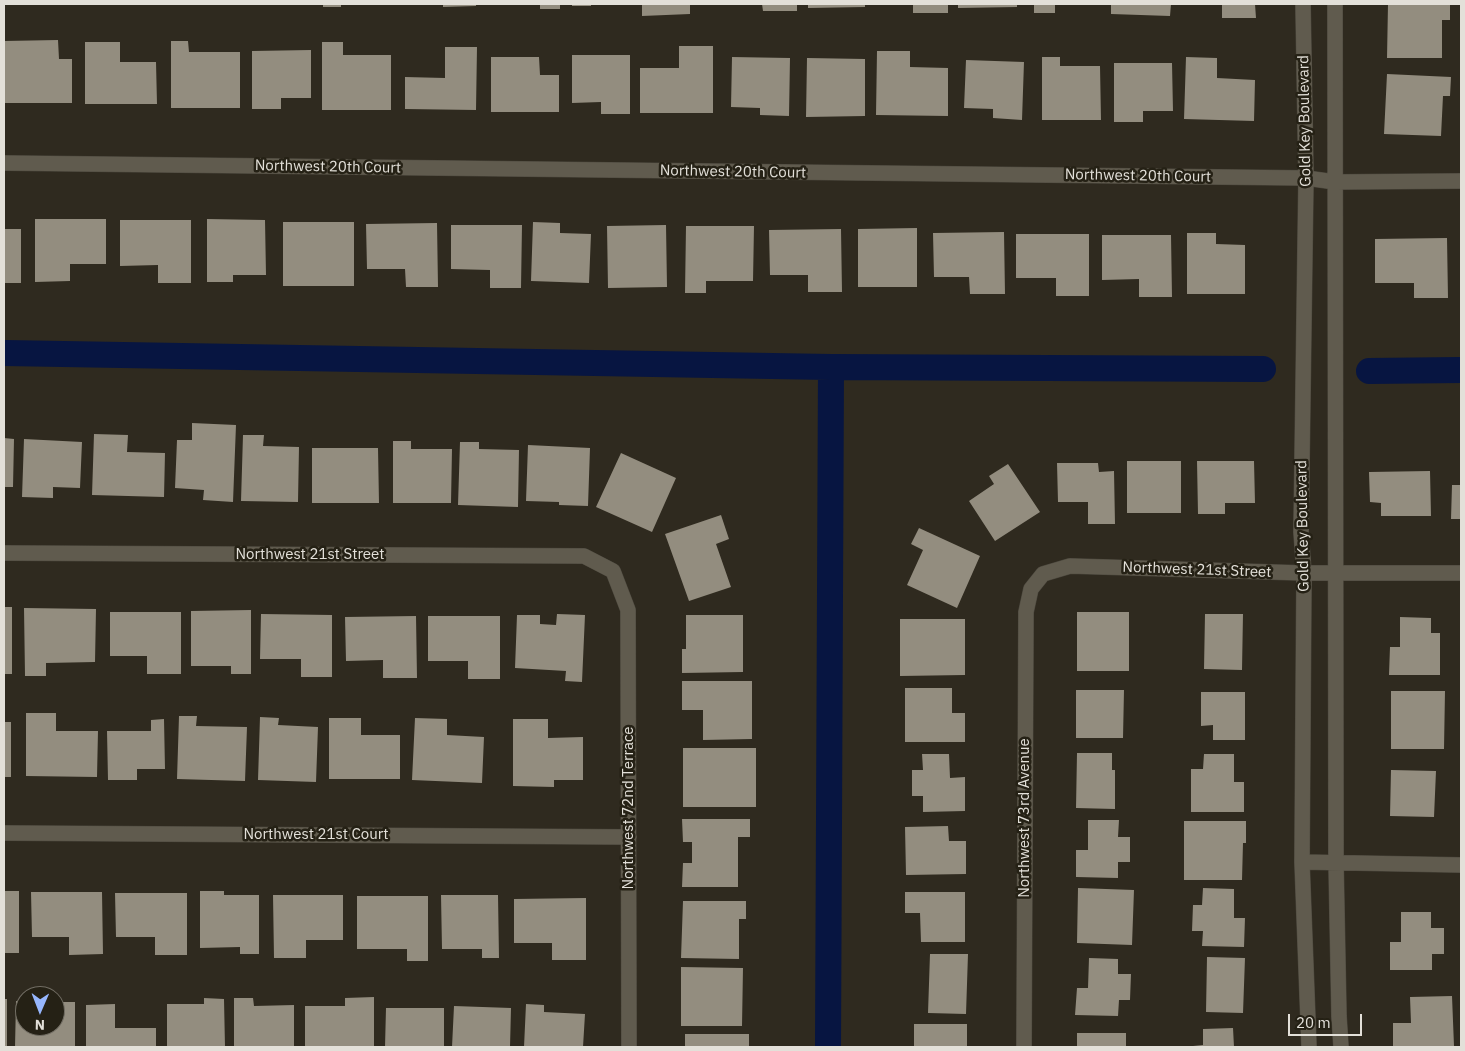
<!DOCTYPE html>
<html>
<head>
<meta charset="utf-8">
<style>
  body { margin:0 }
  #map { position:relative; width:1465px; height:1051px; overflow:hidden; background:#2f2a1f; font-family:"IBM Plex Sans",sans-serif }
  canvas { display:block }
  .frame { position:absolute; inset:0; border:5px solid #e3e0d9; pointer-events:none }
  .north { position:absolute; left:15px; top:986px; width:50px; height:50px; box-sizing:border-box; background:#252115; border:1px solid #716d63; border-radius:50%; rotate:181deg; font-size:14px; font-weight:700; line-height:20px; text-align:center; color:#e3e0d9 }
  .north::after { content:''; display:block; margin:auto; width:18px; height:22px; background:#96b6fd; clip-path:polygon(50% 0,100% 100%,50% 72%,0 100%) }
  .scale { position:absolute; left:1288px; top:1014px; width:74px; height:22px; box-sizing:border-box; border:2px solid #e3e0d9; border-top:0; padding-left:6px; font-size:15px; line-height:18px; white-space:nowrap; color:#e3e0d9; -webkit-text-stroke:4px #252115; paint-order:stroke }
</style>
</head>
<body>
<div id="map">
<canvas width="1465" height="1051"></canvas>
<div class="frame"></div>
<div class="north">N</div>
<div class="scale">20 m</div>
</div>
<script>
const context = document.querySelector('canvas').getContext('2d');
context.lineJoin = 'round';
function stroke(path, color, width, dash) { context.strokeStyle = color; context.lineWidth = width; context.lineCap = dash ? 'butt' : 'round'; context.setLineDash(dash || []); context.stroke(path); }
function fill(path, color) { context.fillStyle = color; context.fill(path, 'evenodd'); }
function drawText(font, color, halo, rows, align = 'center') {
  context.font = font + ' "IBM Plex Sans",sans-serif'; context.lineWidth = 5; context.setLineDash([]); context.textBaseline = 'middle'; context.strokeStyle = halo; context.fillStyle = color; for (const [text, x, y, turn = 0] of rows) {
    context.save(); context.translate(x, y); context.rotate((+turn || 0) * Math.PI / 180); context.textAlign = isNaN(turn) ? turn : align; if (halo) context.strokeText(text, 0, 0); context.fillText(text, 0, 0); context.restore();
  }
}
stroke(new Path2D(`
  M4,353L831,367L1263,369
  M1369,371L1461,370
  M828,1047L831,367`), '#071541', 26);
fill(new Path2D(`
  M323,4H341V7H323Z
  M443,4H476V6L443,7Z
  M540,4H560V9H540Z
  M572,4H591V6H572Z
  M642,4H690V14L642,16Z
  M762,4H797V11H763Z
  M808,4H865V7L808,8Z
  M913,4H948V13H913Z
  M958,4H1017V7L958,8Z
  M1034,4H1055V13H1034Z
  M1111,4H1171L1170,16L1111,14Z
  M1222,4H1255L1256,18H1222Z
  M1388,4H1450V20H1442V58H1387Z
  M58,40L59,59H72V103H4V41Z
  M171,41H188L189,52H240V108H171Z
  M85,42H120V62H156L157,104H85Z
  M322,42H343V55H391V110H322Z
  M679,46H713V113H640V68H679Z
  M445,47H477L476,110L405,109V77L445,78Z
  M311,50V98H281V109H252V51Z
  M877,51H910V67L948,68V116L876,115Z
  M572,55H630V114H601V102L572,103Z
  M491,57H539L540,75H559V112H491Z
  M732,57L790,58L789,116L760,115V108L731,107Z
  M1042,57H1060V66H1100L1101,120H1042Z
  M1186,57L1217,58V78L1255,80L1254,121L1184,119Z
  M807,58L865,59V116L806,117Z
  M966,60L1024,62L1022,120L993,118V109L964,108Z
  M1114,63H1172L1173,111H1143V122H1114Z
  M1387,74L1451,77L1450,96H1443L1441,136L1384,134Z
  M35,219H106V264H70V281L35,282Z
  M207,219L265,220L266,275H233V282H207Z
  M120,220H191V283H158V265L120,266Z
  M283,222H354V286H283Z
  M533,222L560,223V233L591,234L589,283L531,281Z
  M437,223L438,287H406L405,269H367L366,224Z
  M451,225H522L521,288H490V270L451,269Z
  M666,225L667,287L608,288L607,226Z
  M686,226H754L753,281H706V293H685Z
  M917,228V287H858V229Z
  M4,229H21V283H4Z
  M841,229L842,292H808V275H770L769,230Z
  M1004,232L1005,294H970L969,277H934L933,233Z
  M1187,233H1216V244L1245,245V294H1187Z
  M1016,234H1089V296H1056V278H1016Z
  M1102,235H1171L1172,297H1139V279L1102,280Z
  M1447,238L1448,298H1414V283H1375V239Z
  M192,423L236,425L233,502L203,500L204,490L175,488L177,440H192Z
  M94,434L128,435L127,452L165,453L164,497L92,495Z
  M243,435H264L263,446L299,447L298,502L241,501Z
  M4,438L14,439L13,487H4Z
  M24,439L82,442L80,488L53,487V498L22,497Z
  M393,441H411V449H452L451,503H393Z
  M460,442H479V449L519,450L518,507L458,505Z
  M528,445L590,448L588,506L559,505V502L526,501Z
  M312,448H378L379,503H312Z
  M621,453L676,478L652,532L596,507Z
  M1127,461H1181V513H1127Z
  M1197,461H1254L1255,503H1225V514H1198Z
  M1057,463H1098L1099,472L1114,471L1115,524H1088V502H1058Z
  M1008,464L1040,512L995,541L969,501L994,484L989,476Z
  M1430,471L1431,516H1381V503L1370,502L1369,472Z
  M1452,485H1461V519H1451Z
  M721,515L729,539L716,544L731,587L689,601L665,534Z
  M919,528L980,556L957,608L907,585L923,550L911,544Z
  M4,607H12V674H4Z
  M24,608L96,609L95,662L46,663V676H25Z
  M251,610V674H231V666H191V611Z
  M110,612H181V674H147V656H110Z
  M1077,612H1129V671H1077Z
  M261,614L332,615V677H301V659H260Z
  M557,614L585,615L582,682L565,681L566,671L515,668L517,615H540V624L556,625Z
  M1205,614H1243L1242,670L1204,669Z
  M686,615H743V672L682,673V649H686Z
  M416,616L417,678H383V660L346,661L345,617Z
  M428,616H500V679H468V661H428Z
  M1400,617L1431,618V633H1440V675H1389L1390,647H1400Z
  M900,619H965V675L900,676Z
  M682,681H752V739L703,740V710H682Z
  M905,688H952V713H965V742H905Z
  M1076,690H1124L1123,738H1076Z
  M1391,691H1445L1444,749H1391Z
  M1201,692H1245V740H1213V725L1201,726Z
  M26,713H56V731H98L97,777L26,776Z
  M179,716H197L196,726L247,727L245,781L177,779Z
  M260,717L279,718L278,725L318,727L316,782L258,780Z
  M329,718H361V735H400V779H329Z
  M415,718L447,719V735L484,737L482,783L412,780Z
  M164,719L165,769H137V780H108L107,731H151V720Z
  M513,719H548V738L583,737V780H554V787L513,786Z
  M4,722H11V777H4Z
  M683,748H756V807H683Z
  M1077,753H1112V770H1115V809L1076,808Z
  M922,754H949L950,778L965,777V811L923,812V796H912V770H923Z
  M1204,754H1234V782H1244V812H1191V769H1203Z
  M1391,770L1436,771L1434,817L1390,816Z
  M682,819H750V837H738V887H682L683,863H692V842H683Z
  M1088,820H1119L1118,837H1130V862H1118V878L1076,877V850H1088Z
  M1184,821H1246V843H1243L1242,880H1184Z
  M948,826L949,841H966V874L906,875L905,827Z
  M1078,888L1134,890L1132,945L1077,943Z
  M1203,888L1234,889V918H1245L1244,947L1202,946L1203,931H1192L1193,905H1202Z
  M4,891H19V953H4Z
  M200,891H224V895H259V954H240V947L200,948Z
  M31,892H102L103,954L69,955V937H32Z
  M905,892H965V942H921L920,913H905Z
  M115,893H187V955H155V937H116Z
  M273,895H343V940H306V958H274Z
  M441,895H498L499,958H482V949H442Z
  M357,896H428V961H407V949H357Z
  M586,898V960H552V943H514V899Z
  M683,901H746V919H739V959L681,958Z
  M1401,912H1431V928H1444V954H1432V970H1390V942H1401Z
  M930,954H968L966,1014L928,1013Z
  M1207,957L1245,958L1243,1013L1206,1012Z
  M1089,958L1118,959V974H1131L1130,1000H1119L1118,1016L1075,1015L1077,988H1088Z
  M681,967L743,968L742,1026H681Z
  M1452,996L1454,1046L1393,1047V1023H1411L1410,997Z
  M374,997V1047H305V1006H345V998Z
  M204,998L224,999L225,1047H167V1004H204Z
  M234,998H253L254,1006L294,1005V1047H234Z
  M4,999H7V1047H4Z
  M16,1001L25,1002V1026H55V1002H75V1047H15Z
  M115,1004V1028H156V1047H86V1005Z
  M526,1004L544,1005V1012L585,1014L583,1047H524Z
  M454,1006L511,1008L510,1047H452Z
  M386,1008H444V1047H385Z
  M914,1024H967V1047H914Z
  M1233,1028L1234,1047H1193V1046L1203,1045V1029Z
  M1077,1033H1126V1047H1077Z
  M685,1034H749V1047H685Z`), '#938d7f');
const minor = new Path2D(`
  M1303,4L1306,178L1301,532L1304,573L1302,862L1309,1047
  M1335,4L1336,862L1339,1016L1341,1047
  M4,163L1306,178L1335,182L1461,181
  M4,553L584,556L613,571L628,610L629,1047
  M4,833L629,837
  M1302,862L1461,865
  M1024,1047L1026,612L1031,589L1043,574L1070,566L1304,573H1461`);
stroke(minor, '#4c483e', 16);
stroke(minor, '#605b4e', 15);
drawText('15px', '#e3e0d9', '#252115', [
  ["Gold Key Boulevard",1305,121,-91],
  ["Northwest 20th Court",328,167,1],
  ["Northwest 20th Court",733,172,1],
  ["Northwest 20th Court",1138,176,1],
  ["Gold Key Boulevard",1303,526,-91],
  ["Northwest 21st Street",310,555],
  ["Northwest 21st Street",1197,570,2],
  ["Northwest 72nd Terrace",629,808,-90],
  ["Northwest 73rd Avenue",1025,818,-90],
  ["Northwest 21st Court",316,835]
]);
</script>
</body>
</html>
